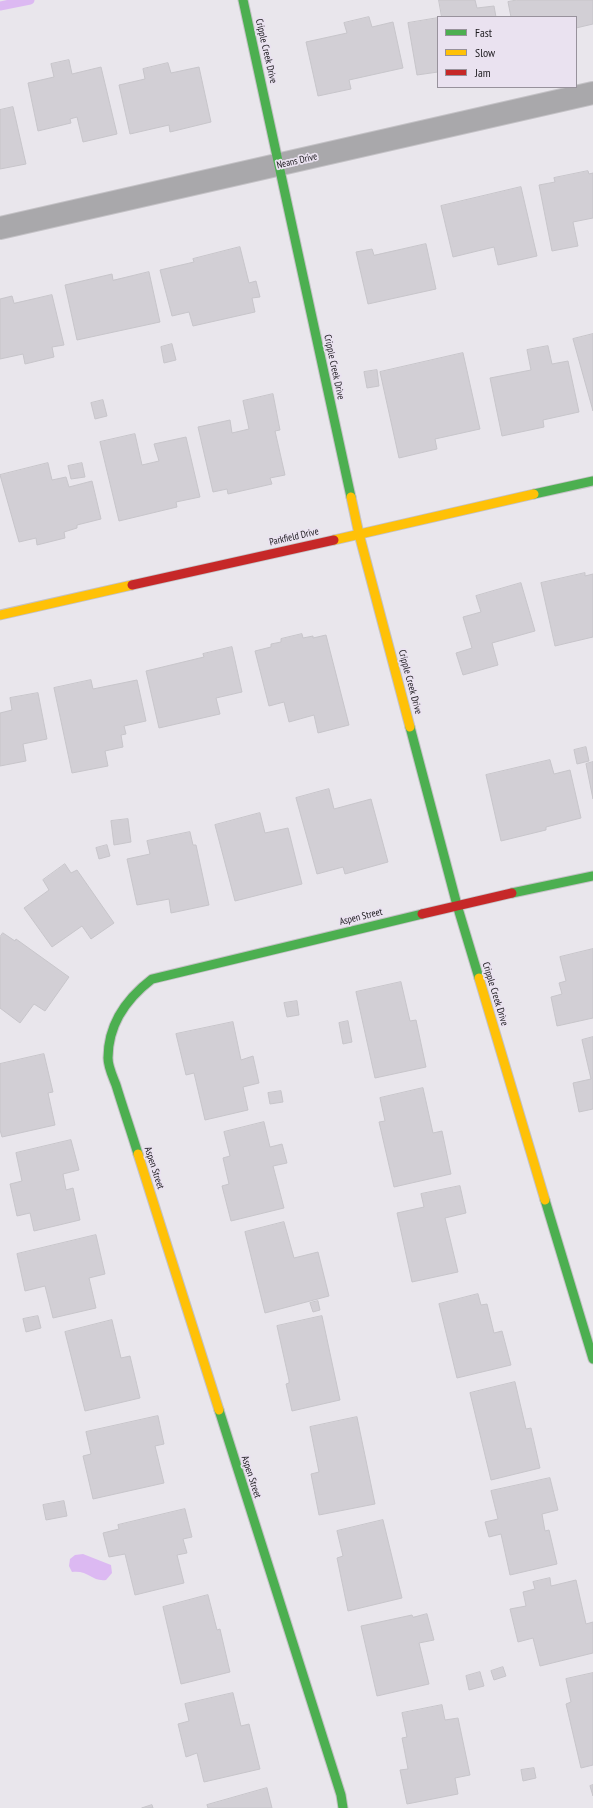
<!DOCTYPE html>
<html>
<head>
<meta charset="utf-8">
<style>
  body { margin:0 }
  #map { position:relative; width:593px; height:1808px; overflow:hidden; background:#e9e6ec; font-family:"PT Sans Narrow",sans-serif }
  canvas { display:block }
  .legend { position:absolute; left:437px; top:16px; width:140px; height:72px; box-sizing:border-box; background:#eae2f0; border:1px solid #98929c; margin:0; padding:5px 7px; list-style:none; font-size:12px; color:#1c1a1e }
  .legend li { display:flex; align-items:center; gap:8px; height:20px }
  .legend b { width:20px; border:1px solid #98929c }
</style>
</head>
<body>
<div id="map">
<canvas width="593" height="1808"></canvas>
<ul class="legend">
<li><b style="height:5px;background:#4caf50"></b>Fast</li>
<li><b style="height:5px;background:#ffc107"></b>Slow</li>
<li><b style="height:5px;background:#c62828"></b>Jam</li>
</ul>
</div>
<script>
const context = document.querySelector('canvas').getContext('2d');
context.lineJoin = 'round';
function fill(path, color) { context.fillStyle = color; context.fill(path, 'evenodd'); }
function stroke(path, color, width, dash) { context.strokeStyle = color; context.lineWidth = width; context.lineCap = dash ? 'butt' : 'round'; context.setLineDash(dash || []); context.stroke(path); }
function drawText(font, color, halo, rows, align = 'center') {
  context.font = font + ' "PT Sans Narrow",sans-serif'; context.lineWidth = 3.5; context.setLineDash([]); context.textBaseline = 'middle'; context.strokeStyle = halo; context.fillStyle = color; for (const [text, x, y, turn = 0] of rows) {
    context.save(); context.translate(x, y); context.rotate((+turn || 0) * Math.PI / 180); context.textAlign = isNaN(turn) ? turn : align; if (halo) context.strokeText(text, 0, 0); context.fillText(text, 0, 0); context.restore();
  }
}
fill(new Path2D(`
  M83,1554L111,1565L112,1573L106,1580C92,1582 89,1570 72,1572L69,1566L70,1559L75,1555Z`), '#dcb9f2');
stroke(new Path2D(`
  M0,6L30,0`), '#dcb9f2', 9);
const building = new Path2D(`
  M439,0H475L477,8L494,6L496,17H442Z
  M517,0H593V24L576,28V17H511L508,2Z
  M369,17L372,27L393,22L403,68L349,80L351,89L318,96L306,42L347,33L344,23Z
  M438,18V72L417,75L408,23Z
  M69,60L72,74L101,67L117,134L83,142L77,117L70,119L71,123L38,131L28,83L54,77L51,64Z
  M168,63L171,73L199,67L211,122L170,132L169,125L130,134L119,85L145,79L143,69Z
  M13,107L26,164L0,169V110Z
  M588,171L589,174L593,173V218L573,222L578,246L552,251L539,185L555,182L554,178Z
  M521,187L537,256L498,265L494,247L453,257L441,206Z
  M426,244L436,289L368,304L356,252L372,249L374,255Z
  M240,247L249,283L256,281L260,297L252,298L255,312L193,326L189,312L172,316L160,270L194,262L193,259Z
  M149,272L160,322L77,340L65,285L112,274L113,280Z
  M52,295L64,345L52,347L54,357L25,364L23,354L0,359V299L12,296L14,303Z
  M593,334V411L573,339Z
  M172,344L176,360L164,363L161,347Z
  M548,346L552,364L568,361L579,412L543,420L544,427L502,436L490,378L531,370L527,350Z
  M463,353L480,429L435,439L437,449L399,458L380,372Z
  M377,370L379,386L367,388L364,372Z
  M273,394L280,430L275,431L285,475L270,478L272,484L228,494L227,489L213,492L198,427L230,420L232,433L249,429L243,401Z
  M103,400L107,416L95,419L91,403Z
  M135,434L142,465L159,461L154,444L186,437L200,497L176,502L177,507L119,521L100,442Z
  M48,463L52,480L66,477L69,487L92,481L101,519L77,525V528L64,532L65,538L37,545L36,538L19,542L0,475Z
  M82,463L85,477L71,479L68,466Z
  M585,573V576L593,574V637L555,646L541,583Z
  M521,583L535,631L492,643L498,665L463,675L456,653L472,648L463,617L481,612L476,596Z
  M302,634L303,638L313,636V638L326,635L349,725L318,733L314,715L289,722L284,702L269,706L255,651L271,647V644L281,642V639Z
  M232,647L242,692L216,698L220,714L159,728L146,671L204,657L203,654Z
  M91,680L93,689L137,680L146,721L124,726L126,734L121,735L123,747L105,751L108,766L72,773L54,688Z
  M38,693L47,739L23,744L26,761L0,766V713L12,710L10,698Z
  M586,747L589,761L577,764L574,750Z
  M550,760L554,774L570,770L581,818L546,827V830L501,841L486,775Z
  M593,762V799L586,764Z
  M329,789L334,809L371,799L388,862L345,874L343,867L317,874L296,798Z
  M260,813L265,833L288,828L302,884L235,901L215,825Z
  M128,819L131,842L114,845L111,821Z
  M190,832L193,845H196L209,905L171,913L169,899L137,905L127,859L150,854L147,841Z
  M107,845L110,856L99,859L96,848Z
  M65,864L71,873L77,870L114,923L91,939L82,926L52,947L24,908L49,890L43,880Z
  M3,933L15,941L16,939L69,977L45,1011L34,1004L20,1023L0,1008V937Z
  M593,949V1018L557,1026L551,997L562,994L559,983L566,981L560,957Z
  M401,982L410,1021L416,1020L426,1067L375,1078L356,992Z
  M297,1001L299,1015L287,1017L284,1003Z
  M348,1021L352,1042L343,1044L339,1023Z
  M233,1022L241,1060L253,1056L259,1083L243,1087L248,1110L205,1120L194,1073L186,1075L176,1034Z
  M593,1037V1109L579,1112L573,1083L591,1079L582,1040Z
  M44,1054L53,1092L48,1093L55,1125L2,1137L0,1130V1064Z
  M423,1088L433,1133L442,1131L451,1174L394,1187L379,1122L385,1121L380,1098Z
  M281,1091L283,1102L270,1104L268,1093Z
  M264,1122L270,1147L282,1144L287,1163L273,1166L284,1208L231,1221L222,1186L229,1184L223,1158L230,1156L224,1132Z
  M71,1140L79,1170L63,1174L66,1190L73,1188L80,1220L34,1231L30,1213L17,1216L10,1184L22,1181L16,1153Z
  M460,1186L466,1213L445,1218L458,1272L412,1282L397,1213L424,1207L421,1194Z
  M284,1222L294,1258L318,1252L329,1296L265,1313L245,1232Z
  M96,1235L105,1274L89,1278L96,1308L53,1318L45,1286L25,1291L17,1254Z
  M478,1294L481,1305L487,1304L494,1333L502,1331L511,1365L457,1378L439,1304Z
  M318,1301L320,1310L313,1312L310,1303Z
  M38,1316L41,1328L26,1332L23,1319Z
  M322,1316L340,1400L292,1411L286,1384L289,1383V1380L277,1326Z
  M112,1320L121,1358L130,1356L140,1398L85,1411L65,1332Z
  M515,1382L526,1429L531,1428L540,1468L491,1480L470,1393Z
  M158,1416L164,1444L155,1446L164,1483L93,1499L83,1456L91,1454L86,1432Z
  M357,1417L375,1504L319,1515L311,1474L319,1472L310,1427Z
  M550,1478L558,1510L542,1514L545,1531L549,1530L557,1564L510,1575L501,1534L489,1537L485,1522L498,1519L491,1491Z
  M64,1501L67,1516L46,1520L43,1505Z
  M185,1509L192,1537L183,1539L187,1553L177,1555L184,1583L135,1595L125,1554L109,1557L103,1533L119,1529L118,1525Z
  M383,1520L402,1598L348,1611L337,1558L343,1556L337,1531Z
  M550,1578L551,1586L576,1580L586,1624L593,1622V1653L540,1666L533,1638L518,1642L510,1609L526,1606L523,1592L535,1589L533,1582Z
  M208,1595L217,1630L220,1629L230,1672L181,1684L163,1607Z
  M427,1614L434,1640L419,1643L429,1684L377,1696L361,1626L412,1615L413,1617Z
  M503,1667L506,1676L494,1680L491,1671Z
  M480,1672L484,1686L469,1690L466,1676Z
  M593,1673V1765L581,1768L566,1704L571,1702L566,1679Z
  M233,1693L241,1726L249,1724L260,1769L204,1782L197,1753L186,1757L178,1724L189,1721L185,1704Z
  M442,1705L445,1720L458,1718L470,1775L455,1778L458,1794L407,1804L400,1770L408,1769L402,1738L407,1737L402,1713Z
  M534,1768L536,1778L523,1781L521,1770Z
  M593,1785V1796L590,1786Z
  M267,1788L272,1808H208L207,1805Z
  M152,1805L153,1808H142Z`);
fill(building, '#d2cfd5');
stroke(building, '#c7c5ca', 1);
const street = new Path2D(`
  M0,228L593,93`);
const fast = new Path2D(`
  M243,0L351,497
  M534,494L593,481
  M410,727L457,905L479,978
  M512,893L593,876
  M138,1154C131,1131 123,1108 116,1085C113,1077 108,1067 108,1058C108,1024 126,999 152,979L422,914
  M545,1200L593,1359
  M219,1410L341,1795L343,1808`);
const slow = new Path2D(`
  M351,497L359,534L410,727
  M334,540L534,494
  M0,615L132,585
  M479,978L545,1200
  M138,1154L219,1410`);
const jam = new Path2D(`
  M132,585L334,540
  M422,914L512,893`);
stroke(street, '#c4c2c6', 24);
stroke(fast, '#c4c2c6', 11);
stroke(slow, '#c4c2c6', 11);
stroke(jam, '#c4c2c6', 11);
stroke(street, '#a9a8ab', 22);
stroke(fast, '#4caf50', 9);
stroke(slow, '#ffc107', 9);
stroke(jam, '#c62828', 9);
drawText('10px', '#1c1a1e', '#eae2f0', [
  ["Cripple Creek Drive",266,51,77],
  ["Neans Drive",297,161,-13],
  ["Cripple Creek Drive",334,367,78],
  ["Parkfield Drive",294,537,-13],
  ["Cripple Creek Drive",410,682,75],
  ["Aspen Street",361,917,-14],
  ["Cripple Creek Drive",495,994,73],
  ["Aspen Street",154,1168,72],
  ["Aspen Street",251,1477,72]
]);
</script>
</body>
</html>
